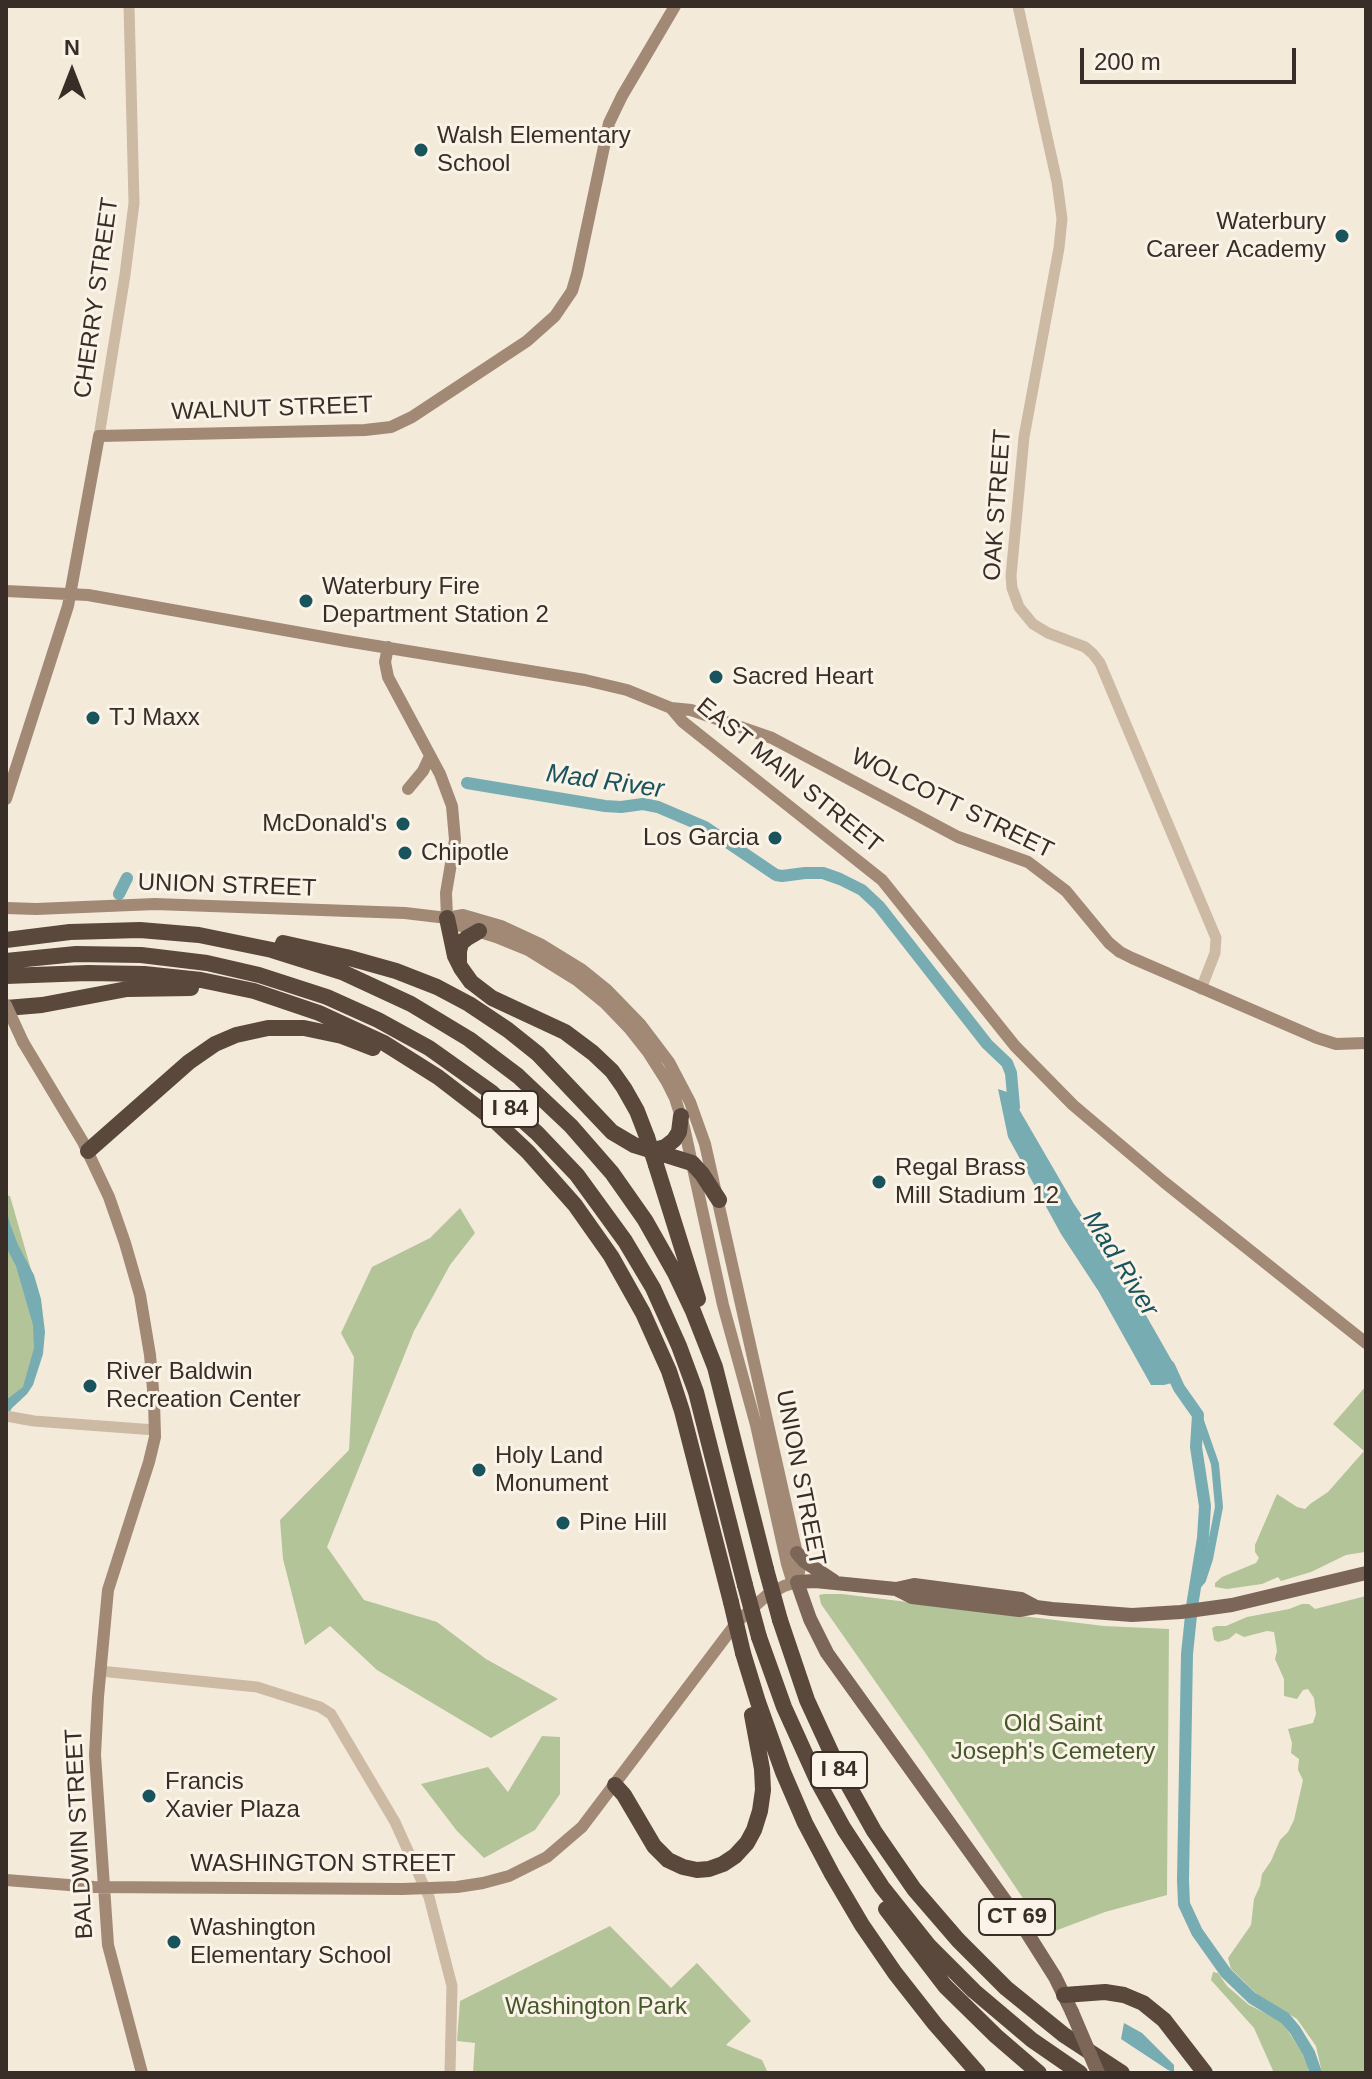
<!DOCTYPE html>
<style>
body{margin:0}
#map{position:relative;width:1372px;height:2079px;overflow:hidden;background:#f4eada;font-family:Arial,sans-serif}
canvas{display:block}
.frame{position:absolute;inset:0;border:8px solid #382e27;pointer-events:none}
.north{position:absolute;left:32px;top:32px;width:80px;height:80px;-webkit-text-stroke:6px #fbf3e7;paint-order:stroke;rotate:0deg;font-size:22px;font-weight:700;line-height:32px;text-align:center;color:#382e27}
.north::after{content:'';display:block;margin:auto;width:28px;height:36px;background:#382e27;clip-path:polygon(50% 0,100% 100%,50% 72%,0 100%)}
.scale{position:absolute;left:1080px;top:48px;width:216px;height:36px;box-sizing:border-box;border:4px solid #382e27;border-top:0;padding-left:10px;font-size:24px;line-height:28px;white-space:nowrap;color:#382e27;-webkit-text-stroke:6px #fbf3e7;paint-order:stroke}
</style>
<div id="map">
<canvas width="1372" height="2079"></canvas>
<div class="frame"></div>
<div class="north">N</div>
<div class="scale">200 m</div>
</div>
<script>
const g = document.querySelector('canvas').getContext('2d');
g.lineJoin = 'round';
function paint(path, color) {
  g.fillStyle = color;
  g.fill(path, 'evenodd');
}
function toPath(rows) {
  const path = new Path2D();
  for (const r of rows) {
    path.moveTo(r[0], r[1]);
    for (let i = 2; i < r.length; i += 2) path.lineTo(r[i], r[i + 1]);
  }
  return path;
}
function strokePath(path, color, width, dash) {
  g.strokeStyle = color;
  g.lineWidth = width;
  g.lineCap = dash ? 'butt' : 'round';
  g.setLineDash(dash || []);
  g.stroke(path);
}
function label(font, color, halo, rows, align = 'center') {
  g.font = font + ' Arial,sans-serif';
  g.lineWidth = 6;
  g.setLineDash([]);
  g.textBaseline = 'middle';
  g.strokeStyle = halo;
  g.fillStyle = color;
  for (const [text, x, y, turn = 0] of rows) {
    g.save();
    g.translate(x, y);
    g.rotate((+turn || 0) * Math.PI / 180);
    g.textAlign = isNaN(turn) ? turn : align;
    if (halo) g.strokeText(text, 0, 0);
    g.fillText(text, 0, 0);
    g.restore();
  }
}
paint(toPath([
 [6,1195,10,1196,38,1294,32,1377,20,1401,6,1403],
 [460,1208,475,1233,450,1265,414,1331,327,1547,364,1600,437,1622,486,1659,558,1699,491,1738,377,1670,330,1626,305,1645,283,1559,280,1520,349,1450,354,1357,341,1333,372,1267,430,1238],
 [1366,1386,1365,1552,1346,1555,1311,1572,1281,1581,1278,1577,1262,1584,1227,1589,1215,1587,1215,1583,1222,1577,1256,1563,1259,1558,1255,1552,1255,1545,1277,1494,1297,1507,1305,1509,1310,1504,1328,1492,1364,1451,1333,1424],
 [824,1594,842,1594,1104,1626,1169,1629,1167,1895,1105,1912,1047,1934,924,1751,821,1604,819,1595],
 [1366,1596,1366,2073,1322,2073,1316,2046,1297,2019,1258,1995,1231,1969,1228,1958,1251,1925,1254,1899,1260,1886,1262,1874,1271,1861,1280,1840,1288,1832,1294,1820,1303,1780,1298,1770,1299,1759,1291,1753,1292,1743,1288,1729,1313,1723,1316,1714,1314,1698,1308,1689,1303,1690,1297,1699,1284,1696,1284,1679,1275,1659,1277,1651,1274,1632,1267,1631,1244,1637,1236,1633,1229,1639,1218,1642,1214,1640,1212,1628,1216,1626,1226,1626,1247,1617,1289,1609,1302,1604,1309,1604,1315,1609],
 [542,1736,560,1737,560,1794,535,1830,484,1858,457,1831,421,1784,488,1767,508,1792],
 [610,1926,671,1988,697,1963,751,2021,726,2045,762,2060,768,2073,473,2073,475,2043,457,2041,460,2001],
 [1213,1972,1218,1973,1227,1986,1249,2005,1281,2021,1306,2058,1309,2073,1274,2073,1254,2028,1211,1980]
]), '#b3c499');
paint(toPath([
 [998,1089,1007,1092,1015,1091,1016,1104,1074,1204,1131,1289,1176,1368,1177,1376,1172,1383,1164,1385,1151,1385,1099,1292,1061,1234,1008,1137],
 [6,1208,10,1224,18,1245,34,1275,41,1299,45,1332,43,1354,33,1385,27,1394,12,1408,6,1418,6,1400,23,1387,34,1348,33,1325,16,1266,6,1247],
 [1124,2023,1142,2033,1174,2065,1174,2072,1168,2070,1121,2039]
]), '#77acb3');
strokePath(toPath([
 [1194,1589,1202,1580,1209,1559,1219,1507,1215,1464,1199,1418]
]), '#77acb3', 8);
strokePath(toPath([
 [467,783,605,806,621,807,643,804,658,807,705,827,776,875,782,876,805,873,823,873,840,879,862,890,879,906,987,1044,1007,1063,1011,1073,1014,1107],
 [119,894,127,878],
 [1169,1366,1179,1388,1198,1415,1196,1447,1205,1506,1203,1538,1192,1606,1187,1654,1183,1880,1184,1904,1197,1932,1226,1973,1252,1998,1285,2018,1295,2030,1309,2053,1316,2073]
]), '#77acb3', 12);
strokePath(toPath([
 [1018,6,1057,182,1062,219,1059,248,1024,437,1011,576,1012,588,1019,607,1033,624,1048,633,1085,647,1093,654,1100,663,1216,938,1215,953,1201,989],
 [99,436,125,275,134,203,129,6],
 [6,1416,34,1421,155,1430],
 [100,1671,257,1687,320,1707,331,1714,395,1822,429,1897,452,1986,450,2073]
]), '#cdbaa5', 11);
strokePath(toPath([
 [6,591,88,595,346,641,585,680,627,690,671,708,683,722,882,880,1015,1046,1073,1105,1164,1182,1366,1343],
 [388,647,385,662,388,677,440,774,452,806,455,840,446,893,447,918],
 [671,708,691,710,772,738,958,837,1028,862,1066,891,1109,943,1120,952,1132,958,1317,1038,1336,1044,1366,1043],
 [408,789,423,771,430,756],
 [6,799,68,606,99,436,365,430,391,427,412,417,527,341,555,316,572,291,577,274,609,123,622,96,675,6],
 [6,908,36,909,155,904,405,913,447,918,463,915,501,926,542,945,581,969,607,990,641,1025,669,1062,690,1102,705,1144,800,1567,797,1582],
 [447,918,458,925,496,937,528,950,578,981,605,1003,629,1028,648,1052,667,1082,675,1098,684,1127,723,1305,756,1425,787,1564,791,1577,797,1582],
 [23,1042,83,1142,109,1197,125,1243,140,1295,150,1355,154,1401,155,1437,149,1462,108,1590,98,1697,95,1755,108,1945,142,2073],
 [6,1880,94,1887,402,1889,457,1887,483,1883,509,1876,547,1857,582,1827,737,1622,766,1596,784,1586,797,1582]
]), '#a18976', 12);
strokePath(toPath([
 [797,1553,804,1561,834,1581],
 [896,1589,912,1597,1019,1610,1036,1607],
 [1072,2012,1055,1977,1019,1920,827,1653,810,1619,797,1582,815,1581,896,1589,914,1585,1021,1599,1036,1607,1052,1609,1132,1615,1181,1612,1232,1605,1366,1573]
]), '#7b6657', 14);
strokePath(toPath([
 [447,918,455,956,461,968,471,982,492,998,565,1032,593,1053,612,1071,624,1088,637,1111,647,1137],
 [6,940,70,932,140,930,199,935,272,950,342,972,411,1004,469,1039,518,1076,571,1126,612,1173,645,1220,675,1273,693,1311,715,1367,766,1569],
 [283,943,346,957,396,971,437,987,469,1004,508,1030,538,1054,612,1132,634,1145,692,1163,702,1174,719,1200],
 [6,961,76,954,141,955,207,963,259,975,327,997,378,1020,429,1048,491,1092,537,1133,577,1175,625,1241,653,1288,679,1346,696,1392,745,1585],
 [459,963,459,951,461,943,467,938,479,931],
 [6,976,88,973,144,974,201,980,254,991,319,1013,384,1043,438,1077,494,1120,528,1152,575,1205,611,1256,643,1313,669,1371,682,1411,731,1602],
 [6,1008,42,1005,127,989,191,988],
 [88,1151,189,1062,215,1044,236,1035,268,1028,304,1028,342,1036,373,1048],
 [652,1151,665,1147,674,1140,679,1132,681,1116],
 [656,1165,698,1299],
 [780,1620,807,1700,836,1763,874,1831,914,1889,958,1940,1006,1988,1064,2035,1122,2073],
 [759,1637,784,1707,818,1782,844,1829,882,1887,929,1946,974,1991,1032,2040,1080,2073],
 [743,1653,758,1702,783,1772,805,1823,832,1874,862,1925,895,1973,935,2024,978,2073],
 [615,1785,624,1795,654,1846,668,1860,683,1867,697,1870,709,1869,723,1864,735,1856,747,1843,754,1830,760,1811,763,1790,762,1769,752,1715],
 [886,1909,945,1986,996,2036,1039,2073],
 [1064,1995,1105,1992,1124,1995,1143,2003,1164,2020,1205,2073]
]), '#5a483d', 16);
strokePath(toPath([
 [6,1005,23,1042]
]), '#a18976', 12);
strokePath(toPath([
 [1072,2012,1098,2073]
]), '#7b6657', 14);
strokePath(toPath([
 [647,1137,656,1165],
 [766,1569,780,1620],
 [745,1585,759,1637],
 [731,1602,743,1653]
]), '#5a483d', 16);
for (const [x, y, r, color] of [
 [421,150,8,"#19545d"],
 [1342,236,8,"#19545d"],
 [306,601,8,"#19545d"],
 [716,677,8,"#19545d"],
 [93,718,8,"#19545d"],
 [403,824,8,"#19545d"],
 [775,838,8,"#19545d"],
 [405,853,8,"#19545d"],
 [879,1182,8,"#19545d"],
 [90,1386,8,"#19545d"],
 [479,1470,8,"#19545d"],
 [563,1523,8,"#19545d"],
 [149,1796,8,"#19545d"],
 [174,1942,8,"#19545d"]
]) {
  const dot = new Path2D();
  dot.arc(x, y, r, 0, 2 * Math.PI);
  g.fillStyle = color;
  g.fill(dot);
  strokePath(dot, '#fbf3e7', 3);
}
for (const [x, y, w] of [
 [510,1109,56],
 [839,1770,56],
 [1017,1917,76]
]) {
  const box = new Path2D();
  box.roundRect(x - w / 2, y - 18, w, 36, 6);
  g.fillStyle = '#fbf3e7';
  g.fill(box);
  strokePath(box, '#382e27', 2);
}
label('bold 22px', '#382e27', null, [
 ["I 84",510,1109],
 ["I 84",839,1770],
 ["CT 69",1017,1917]
]);
label('24px', '#382e27', '#fbf3e7', [
 ["Walsh Elementary",437,136],
 ["School",437,164],
 ["Waterbury",1326,222,"right"],
 ["Career Academy",1326,250,"right"],
 ["Waterbury Fire",322,587],
 ["Department Station 2",322,615],
 ["Sacred Heart",732,677],
 ["TJ Maxx",109,718],
 ["McDonald's",387,824,"right"],
 ["Los Garcia",759,838,"right"],
 ["Chipotle",421,853],
 ["Regal Brass",895,1168],
 ["Mill Stadium 12",895,1196],
 ["River Baldwin",106,1372],
 ["Recreation Center",106,1400],
 ["Holy Land",495,1456],
 ["Monument",495,1484],
 ["Pine Hill",579,1523],
 ["Francis",165,1782],
 ["Xavier Plaza",165,1810],
 ["Washington",190,1928],
 ["Elementary School",190,1956]
], 'left');
label('24px', '#382e27', '#fbf3e7', [
 ["CHERRY STREET",97,298,-82],
 ["WALNUT STREET",272,409,-2],
 ["OAK STREET",998,505,-86],
 ["EAST MAIN STREET",789,776,39],
 ["WOLCOTT STREET",952,804,26],
 ["UNION STREET",227,886,2],
 ["UNION STREET",800,1478,79],
 ["BALDWIN STREET",80,1834,-93],
 ["WASHINGTON STREET",323,1864]
]);
label('24px', '#445829', '#fbf3e7', [
 ["Old Saint",1053,1724],
 ["Joseph's Cemetery",1053,1752],
 ["Washington Park",596,2007]
]);
label('italic 26px', '#19545d', '#fbf3e7', [
 ["Mad River",605,782,8],
 ["Mad River",1120,1264,58]
]);
</script>
